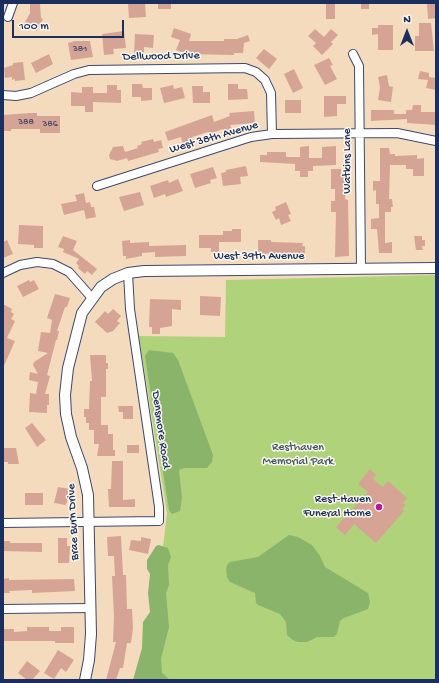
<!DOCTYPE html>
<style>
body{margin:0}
#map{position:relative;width:439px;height:683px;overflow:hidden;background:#f4dbbe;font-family:"Gochi Hand",sans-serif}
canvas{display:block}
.frame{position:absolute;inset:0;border:4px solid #1b2f5e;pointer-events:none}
.north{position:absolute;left:387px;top:12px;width:40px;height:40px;-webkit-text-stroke:3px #fbf7ec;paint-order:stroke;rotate:0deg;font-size:11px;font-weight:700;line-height:16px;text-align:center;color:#1b2f5e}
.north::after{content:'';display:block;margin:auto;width:14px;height:18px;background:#1b2f5e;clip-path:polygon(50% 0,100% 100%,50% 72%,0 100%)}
.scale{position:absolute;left:12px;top:20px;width:112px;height:18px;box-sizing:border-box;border:2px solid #1b2f5e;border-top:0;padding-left:5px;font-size:12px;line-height:14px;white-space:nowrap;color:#1b2f5e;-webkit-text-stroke:3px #fbf7ec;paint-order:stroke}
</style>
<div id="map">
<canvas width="439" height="683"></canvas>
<div class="frame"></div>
<div class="north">N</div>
<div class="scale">100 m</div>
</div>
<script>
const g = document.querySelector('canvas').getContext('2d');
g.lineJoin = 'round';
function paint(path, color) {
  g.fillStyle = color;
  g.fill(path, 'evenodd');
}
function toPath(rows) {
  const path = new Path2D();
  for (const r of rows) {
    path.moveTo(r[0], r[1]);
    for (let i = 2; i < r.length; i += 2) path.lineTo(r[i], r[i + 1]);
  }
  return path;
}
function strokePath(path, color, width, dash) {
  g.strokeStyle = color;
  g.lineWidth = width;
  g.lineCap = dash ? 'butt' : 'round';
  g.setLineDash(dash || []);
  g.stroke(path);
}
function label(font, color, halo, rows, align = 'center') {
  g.font = font + ' "Gochi Hand",sans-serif';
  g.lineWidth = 3;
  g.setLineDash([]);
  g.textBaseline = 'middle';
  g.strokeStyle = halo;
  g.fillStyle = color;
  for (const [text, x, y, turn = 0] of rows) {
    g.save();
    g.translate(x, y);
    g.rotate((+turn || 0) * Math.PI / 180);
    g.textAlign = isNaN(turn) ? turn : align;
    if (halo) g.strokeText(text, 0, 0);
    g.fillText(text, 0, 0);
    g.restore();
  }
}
paint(toPath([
 [436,275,436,680,139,680,160,573,167,513,139,336,225,337,226,280]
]), '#afd27b');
paint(toPath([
 [149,350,173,353,178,360,213,455,212,462,207,468,184,468,179,470,182,498,180,511,172,514,169,510,145,356],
 [289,535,298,537,312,545,320,556,325,567,368,593,370,602,368,609,344,618,340,621,337,634,334,637,317,637,307,642,298,642,293,640,287,635,286,622,280,614,258,605,256,603,255,593,230,582,227,577,226,570,227,565,230,562,258,557],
 [159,545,168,548,171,557,168,565,169,585,166,593,169,627,161,659,162,673,170,680,133,680,142,648,143,622,150,612,148,593,150,574,147,569,147,560,156,546]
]), '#8bb46b');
paint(toPath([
 [145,3,146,17,129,18,128,4],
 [158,3,171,3,171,9,158,9],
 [326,3,335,3,335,19,326,19],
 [361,3,369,3,369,9,361,9],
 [427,3,436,3,436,18,428,19],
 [30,4,40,4,41,18,43,19,37,31,24,24,30,13],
 [419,23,431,23,434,51,415,51,415,36,419,36],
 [378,25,393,25,393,50,378,50,378,34,372,35,372,28,378,28],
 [174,28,191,34,189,41,224,41,224,39,237,39,248,35,250,41,244,43,243,53,234,53,234,55,187,54,176,50,180,40,171,37],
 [315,29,324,37,331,29,338,35,331,42,333,44,322,55,313,46,316,43,308,36],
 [124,31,126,48,113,49,114,54,104,55,102,34],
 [135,34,154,35,153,48,144,47,144,55,134,55],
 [75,41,90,41,93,57,71,60,68,43],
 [264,49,277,59,269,69,256,58],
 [49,54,53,64,36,73,31,63],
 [329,58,333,65,330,66,337,79,325,85,314,65],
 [23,62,25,80,15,81,15,79,12,80,12,77,5,78,4,68,13,65,13,63],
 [294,69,303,88,293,93,284,74],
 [420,71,429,73,429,77,436,78,436,90,426,88,428,80,418,79],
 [387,75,389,86,393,87,391,102,378,100,380,87,378,77],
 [132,84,142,84,143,88,152,88,152,100,141,101,141,97,132,97],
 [228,84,238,84,238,89,247,89,248,99,228,100],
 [107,85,117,85,117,90,121,90,121,103,93,102,93,112,85,112,85,106,71,106,71,92,82,93,82,87,93,87,93,93,107,93],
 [173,85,174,89,182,87,185,98,164,103,160,88],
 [192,86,203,86,203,92,210,92,210,103,193,103],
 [324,96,346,96,346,104,337,104,337,116,324,117],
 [285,100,301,100,301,113,285,113],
 [413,105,421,105,421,112,436,112,436,125,407,123,407,119,371,121,371,110,394,110,394,114,406,114,406,110,412,110],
 [254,111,255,123,230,125,232,129,224,132,223,129,209,134,208,132,192,137,193,142,183,145,181,137,168,141,165,132,212,115,214,122,230,116,229,113],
 [30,113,37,113,37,116,60,116,60,133,40,133,40,129,11,129,11,131,3,131,3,115],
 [153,139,154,142,161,140,163,148,158,149,159,152,128,161,127,158,117,161,110,159,109,155,113,147,123,146,125,152,138,148,137,146,142,144,141,142],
 [309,146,309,158,322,158,322,147,336,146,336,165,313,166,313,171,308,171,308,177,300,177,300,171,295,171,295,164,260,162,260,155,267,155,267,152,286,152,286,157,300,157,300,147],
 [380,148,389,148,390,154,395,154,395,156,417,155,417,159,424,158,424,176,413,176,413,169,406,169,406,165,390,165,389,199,392,199,393,207,391,207,391,212,385,212,385,243,392,242,392,253,379,253,377,229,371,229,371,219,379,218,379,204,376,204,376,190,373,191,373,181,380,181],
 [246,166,248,176,240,177,241,184,223,186,221,173,226,172,226,170],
 [213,167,217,178,210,180,211,183,195,188,190,174],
 [331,169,341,169,341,175,347,175,345,199,348,200,349,256,335,257,336,212,331,212,331,201,335,201,335,189,331,189],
 [178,179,183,191,166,197,165,194,154,198,150,186,168,180,169,183],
 [140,192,144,205,124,211,119,197],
 [84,193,86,203,90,202,91,207,94,207,96,217,86,219,84,210,64,215,61,204,77,201,75,195],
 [286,202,291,214,288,215,291,221,281,225,279,218,276,220,272,212,276,210,275,207],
 [19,225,43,226,43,248,34,248,34,245,18,244],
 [232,229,241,229,241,242,219,242,219,252,211,252,211,248,199,248,199,235,223,235,223,231,232,231],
 [63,236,77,241,73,250,97,269,92,275,87,271,85,274,78,268,79,266,76,263,79,259,63,252,64,249,58,247],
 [414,236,422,236,422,240,425,240,425,246,422,246,423,250,416,250],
 [7,240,13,254,3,258,3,242],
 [130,240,130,243,149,242,149,246,186,245,186,256,155,257,155,252,142,253,142,256,126,259,126,256,123,256,122,241],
 [258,240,271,240,271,242,303,243,302,246,305,246,305,255,297,255,297,253,258,254],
 [29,280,30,282,34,280,39,289,23,297,17,286],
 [55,294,70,298,67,307,65,307,57,331,59,331,57,340,56,340,47,375,50,376,45,394,49,394,49,405,47,405,47,413,29,412,30,393,36,394,38,382,29,380,30,372,38,374,33,365,34,362,48,353,38,351,41,332,50,333,52,320,47,318],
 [200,296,221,297,220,316,200,315],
 [150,299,181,300,181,310,172,309,172,326,160,328,160,334,152,334,152,327,149,327],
 [3,304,12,309,11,312,14,314,11,319,15,321,7,338,15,341,3,368],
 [113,309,121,316,117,321,120,323,113,331,107,333,95,322,105,311,108,314],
 [90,355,106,355,106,363,108,363,108,369,106,369,106,397,101,397,101,425,108,425,108,434,113,434,113,450,115,450,115,456,97,456,99,444,94,444,94,430,89,430,89,423,86,423,86,417,84,417,84,409,89,409,90,381,92,381],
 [118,406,133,406,133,419,123,419,123,412,119,412],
 [32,423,46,440,37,447,25,428],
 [127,445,139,445,139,453,127,453],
 [3,448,16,448,19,464,8,464,8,462,3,462],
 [112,461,123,461,123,500,135,499,135,507,109,507,108,489,111,489],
 [370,469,376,475,373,479,383,487,388,481,407,498,403,503,406,505,402,509,404,511,376,543,354,524,345,535,336,527,368,492,358,484],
 [58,487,71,489,70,498,68,497,66,505,54,503],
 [25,493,43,493,43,505,25,505],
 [121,536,123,575,126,575,127,609,132,609,133,628,131,643,127,643,123,668,120,668,116,680,106,680,116,642,113,642,114,617,112,576,115,576,114,556,108,556,107,537],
 [141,537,151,539,148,554,129,550,131,540,141,541],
 [58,538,67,538,67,546,70,546,69,563,58,563],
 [3,541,10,541,10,543,42,543,42,552,3,551],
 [9,578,9,580,74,579,75,591,32,593,32,590,9,591,10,593,3,593,3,579],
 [27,627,49,627,49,631,61,631,61,627,74,627,74,643,55,643,55,641,3,641,3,629,14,629,14,632,27,631],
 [58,650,74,660,66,672,61,668,54,679,44,673],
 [27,661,40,671,32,680,27,680,18,673]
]), '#d6a495');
const minor = toPath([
 [8,17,13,3],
 [353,54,359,66,361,269],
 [3,95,16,96,31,93,74,74,89,70,245,68,256,72,265,80,271,93,272,134],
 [97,186,251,137,272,134,397,133,436,141],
 [3,273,20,265,37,262,53,264,69,272,92,298],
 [3,523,159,521,159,507,130,309,128,273],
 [3,609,91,608]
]);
const tertiary = toPath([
 [85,680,89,660,91,634,88,495,82,468,71,437,66,414,65,395,68,368,82,313,101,287,113,279,128,273,144,271,436,268]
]);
strokePath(minor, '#3c496c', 10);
strokePath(tertiary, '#3c496c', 12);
strokePath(minor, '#fff', 8);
strokePath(tertiary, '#fff', 10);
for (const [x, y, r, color] of [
 [379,507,4,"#b5179e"]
]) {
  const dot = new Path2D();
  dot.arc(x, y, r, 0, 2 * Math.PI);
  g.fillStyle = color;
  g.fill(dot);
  strokePath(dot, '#fbf7ec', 1.5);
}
label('10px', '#4a4c6c', null, [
 ["381",80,49],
 ["388",26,122],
 ["386",50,124]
]);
label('12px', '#1b2f5e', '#fbf7ec', [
 ["Dellwood Drive",161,57,-1],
 ["West 38th Avenue",214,138,-16],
 ["Watkins Lane",348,161,-90],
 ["West 39th Avenue",259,257],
 ["Densmore Road",160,430,82],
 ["Brae Burn Drive",74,522,-93]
]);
label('12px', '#405865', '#fbf7ec', [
 ["Resthaven",298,448],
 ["Memorial Park",298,462]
]);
label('12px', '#1b2f5e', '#fbf7ec', [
 ["Rest-Haven",371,500],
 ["Funeral Home",371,514]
], 'right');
</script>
